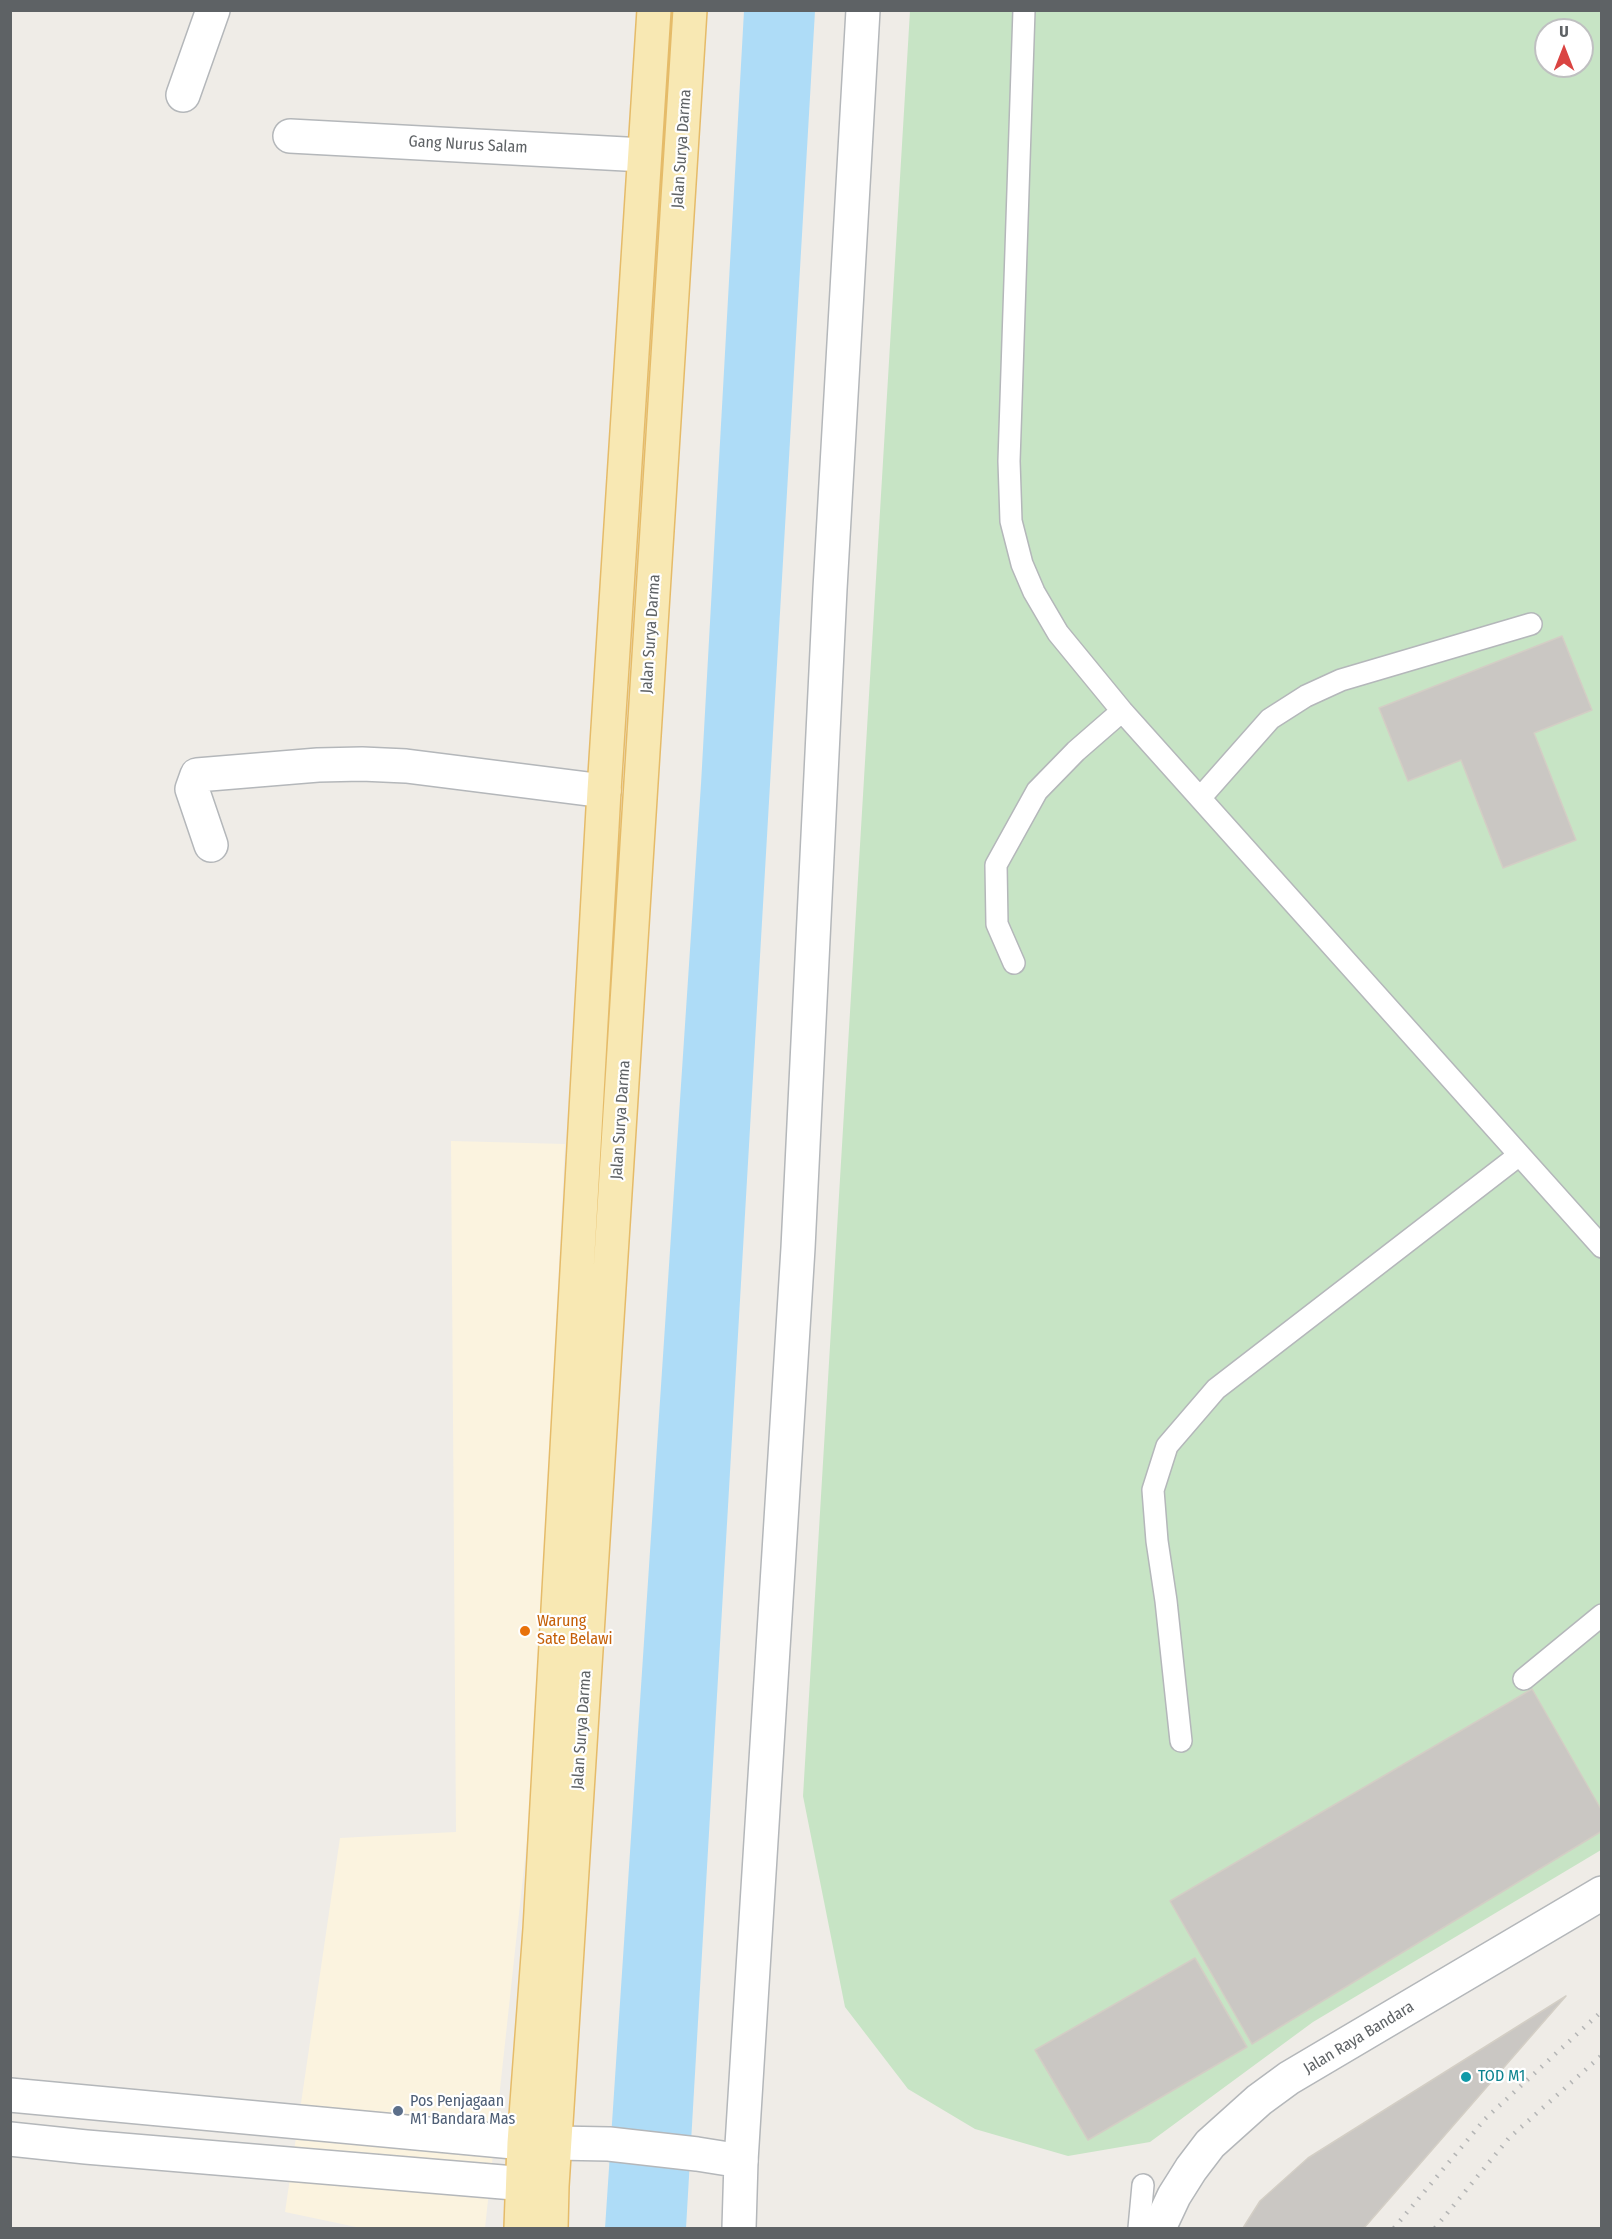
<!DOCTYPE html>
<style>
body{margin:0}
#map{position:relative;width:1612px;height:2239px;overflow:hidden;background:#efece7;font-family:"Fira Sans Condensed",sans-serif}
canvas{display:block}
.frame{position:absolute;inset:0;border:12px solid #5e6265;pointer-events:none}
.north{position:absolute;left:1534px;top:18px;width:60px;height:60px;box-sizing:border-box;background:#fff;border:2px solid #bfc0c1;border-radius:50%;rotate:0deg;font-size:16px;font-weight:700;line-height:24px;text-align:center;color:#5e6265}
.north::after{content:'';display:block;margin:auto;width:21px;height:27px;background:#da4442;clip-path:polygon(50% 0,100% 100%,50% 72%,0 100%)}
</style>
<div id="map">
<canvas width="1612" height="2239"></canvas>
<div class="frame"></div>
<div class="north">U</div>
</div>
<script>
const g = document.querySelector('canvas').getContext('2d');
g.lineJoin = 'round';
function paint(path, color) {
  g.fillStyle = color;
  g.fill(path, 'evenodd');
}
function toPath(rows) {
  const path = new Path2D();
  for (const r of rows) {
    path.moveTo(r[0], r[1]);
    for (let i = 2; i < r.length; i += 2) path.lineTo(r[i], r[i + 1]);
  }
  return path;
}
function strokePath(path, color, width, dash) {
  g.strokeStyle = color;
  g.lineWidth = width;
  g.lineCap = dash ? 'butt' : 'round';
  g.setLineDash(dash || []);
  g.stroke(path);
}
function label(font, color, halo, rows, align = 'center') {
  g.font = font + ' "Fira Sans Condensed",sans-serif';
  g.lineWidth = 4.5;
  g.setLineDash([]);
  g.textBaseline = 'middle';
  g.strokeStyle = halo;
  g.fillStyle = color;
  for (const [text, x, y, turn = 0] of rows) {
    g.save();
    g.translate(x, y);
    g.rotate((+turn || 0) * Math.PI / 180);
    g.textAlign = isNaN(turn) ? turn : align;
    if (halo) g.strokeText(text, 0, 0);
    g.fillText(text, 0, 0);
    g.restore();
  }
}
paint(toPath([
 [451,1141,565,1144,534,1775,485,2228,361,2228,285,2212,340,1838,456,1832]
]), '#fbf3df');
paint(toPath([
 [910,11,1601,11,1601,1850,1313,2022,1150,2142,1068,2156,975,2129,908,2089,845,2007,803,1796],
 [1546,30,1582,30,1582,66,1546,66]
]), '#c7e4c5');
paint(toPath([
 [744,11,815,11,686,2228,605,2228,701,784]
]), '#aedcf7');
const building = toPath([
 [1562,636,1592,710,1534,733,1576,840,1503,868,1461,760,1408,781,1379,708,1562,636],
 [1532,1689,1602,1811,1602,1831,1252,2044,1170,1901,1532,1689],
 [1195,1958,1247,2047,1088,2140,1035,2050,1195,1958],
 [1566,1996,1364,2228,1243,2228,1260,2201,1308,2158,1566,1996]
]);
paint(building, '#cac7c3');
strokePath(building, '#d3cec5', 1.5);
const service = toPath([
 [1024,10,1009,461,1011,521,1022,564,1034,592,1058,633,1122,711,1602,1247],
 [1201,797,1270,719,1306,696,1341,680,1531,624],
 [1014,963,997,924,996,865,1037,791,1076,751,1122,711],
 [1524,1679,1602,1615],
 [1181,1741,1166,1601,1157,1541,1153,1490,1167,1446,1216,1389,1518,1156],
 [1139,2228,1143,2185]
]);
const minor = toPath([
 [183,95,213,10],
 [290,136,644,155],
 [211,845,192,789,197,775,318,765,362,764,406,766,604,791],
 [10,2095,524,2143,552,2143],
 [10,2139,86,2147,550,2186],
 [741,2161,798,1248,830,589,863,10]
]);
const tertiary = toPath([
 [556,2143,609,2144,697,2154,741,2161,739,2228],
 [1159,2228,1174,2196,1191,2169,1210,2144,1259,2100,1289,2078,1602,1893]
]);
const primary = toPath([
 [521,2228,524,2143,540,1929,604,791,654,10],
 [551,2228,552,2186,690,10]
]);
strokePath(service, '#b4b7ba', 24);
strokePath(minor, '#b4b7ba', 36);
strokePath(tertiary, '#b4b7ba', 36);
strokePath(primary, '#e5bb69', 36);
strokePath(service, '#fff', 21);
strokePath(minor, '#fff', 33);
strokePath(tertiary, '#fff', 33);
strokePath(primary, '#f8e8b3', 33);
strokePath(toPath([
 [1394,2228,1485,2119,1602,2011],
 [1435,2228,1509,2138,1602,2055]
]), '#b4b5b5', 4.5, [1.5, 8]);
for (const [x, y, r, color] of [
 [525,1631,6,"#e8710a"],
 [1466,2077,6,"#0f9aa8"],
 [398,2111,6,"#5c6f8a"]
]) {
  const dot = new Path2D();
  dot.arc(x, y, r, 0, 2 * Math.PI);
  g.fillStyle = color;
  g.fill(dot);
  strokePath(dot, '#fff', 2);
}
label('16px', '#5e6265', '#fff', [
 ["Gang Nurus Salam",468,145,3],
 ["Jalan Surya Darma",682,149,-86],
 ["Jalan Surya Darma",651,634,-86],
 ["Jalan Surya Darma",621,1120,-86],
 ["Jalan Surya Darma",582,1730,-86],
 ["Jalan Raya Bandara",1359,2038,-31]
]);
label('16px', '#c56008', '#fff', [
 ["Warung",537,1622],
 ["Sate Belawi",537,1640]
], 'left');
label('16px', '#0d838f', '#fff', [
 ["TOD M1",1478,2077]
], 'left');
label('16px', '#4e5e75', '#fff', [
 ["Pos Penjagaan",410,2102],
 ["M1 Bandara Mas",410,2120]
], 'left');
</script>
